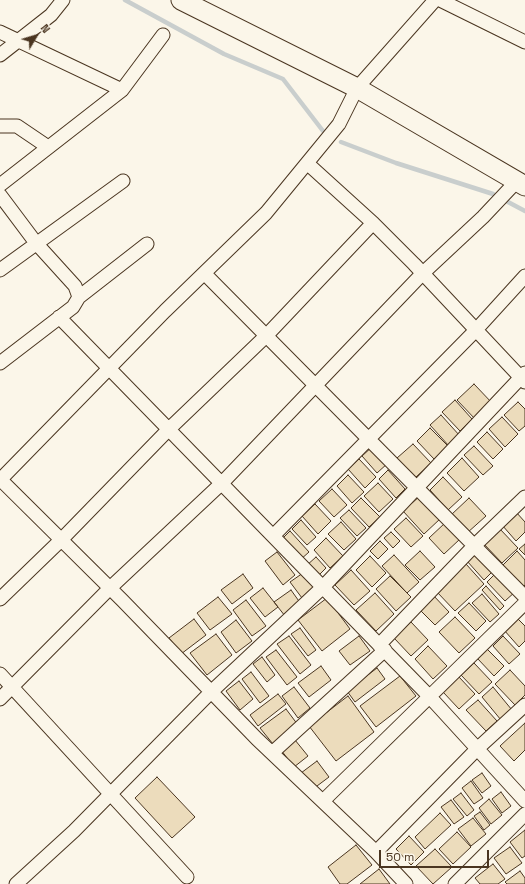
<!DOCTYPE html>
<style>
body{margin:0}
#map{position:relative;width:525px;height:884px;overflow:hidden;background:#fbf6e9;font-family:"Space Grotesk",sans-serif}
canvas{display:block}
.north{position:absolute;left:16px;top:16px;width:40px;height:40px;-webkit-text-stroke:3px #fbf6e9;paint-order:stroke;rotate:52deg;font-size:11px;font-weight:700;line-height:16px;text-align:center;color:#4a3520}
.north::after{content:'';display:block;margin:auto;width:14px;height:18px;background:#4a3520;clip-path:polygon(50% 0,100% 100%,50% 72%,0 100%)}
.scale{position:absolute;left:379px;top:850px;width:110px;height:18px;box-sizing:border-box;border:2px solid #4a3520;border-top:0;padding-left:5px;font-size:12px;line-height:14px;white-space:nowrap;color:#4a3520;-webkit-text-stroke:3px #fbf6e9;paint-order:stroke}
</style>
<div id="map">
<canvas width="525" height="884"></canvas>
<div class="north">N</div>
<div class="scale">50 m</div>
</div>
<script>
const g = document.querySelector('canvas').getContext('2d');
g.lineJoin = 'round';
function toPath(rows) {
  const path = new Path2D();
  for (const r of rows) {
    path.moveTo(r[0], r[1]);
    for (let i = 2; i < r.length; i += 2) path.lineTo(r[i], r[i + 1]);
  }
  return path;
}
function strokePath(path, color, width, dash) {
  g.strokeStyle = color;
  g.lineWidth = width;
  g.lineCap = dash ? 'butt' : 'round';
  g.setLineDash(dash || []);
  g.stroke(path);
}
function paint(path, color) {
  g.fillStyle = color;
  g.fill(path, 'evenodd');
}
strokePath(toPath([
 [125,0,224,54,283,79,323,131],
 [341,142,396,163,493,194],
 [508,202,525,211]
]), '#c9cecd', 4.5);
const building = toPath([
 [474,384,493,404,476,420,457,400,474,384],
 [455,400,472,419,460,431,442,412,455,400],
 [518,402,525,409,525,426,519,431,504,415,518,402],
 [441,415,460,436,449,446,430,425,441,415],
 [502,417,518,434,505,447,489,429,502,417],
 [430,428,448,446,434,459,417,441,430,428],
 [487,432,503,449,493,459,477,442,487,432],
 [413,444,431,463,415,478,397,458,413,444],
 [373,446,388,463,377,473,362,456,373,446],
 [474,446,493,466,483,475,464,455,474,446],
 [462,458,479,477,464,491,447,473,462,458],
 [359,459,376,477,365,488,348,469,359,459],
 [388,470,405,489,396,498,379,479,388,470],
 [348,475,364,492,352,503,337,486,348,475],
 [443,477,462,497,448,510,430,490,443,477],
 [378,483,393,499,379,512,364,496,378,483],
 [332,489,347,505,334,517,319,501,332,489],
 [420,496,441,518,424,534,403,511,420,496],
 [361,498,380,517,369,527,351,508,361,498],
 [469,498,486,516,467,533,451,515,469,498],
 [315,504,331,521,318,534,302,516,315,504],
 [349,510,366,528,357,536,340,518,349,510],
 [516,512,525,522,525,532,516,541,502,525,516,512],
 [406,518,423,536,411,547,394,529,406,518],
 [301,520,316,537,307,545,292,529,301,520],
 [341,522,356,539,344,550,328,534,341,522],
 [445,523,460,539,444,554,429,538,445,523],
 [499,528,518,548,502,563,483,543,499,528],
 [290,531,309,552,300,560,281,540,290,531],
 [391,532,400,541,393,548,384,538,391,532],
 [326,538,343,556,330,568,314,550,326,538],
 [380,541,388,549,378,559,370,551,380,541],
 [525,544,525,555,519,549,525,544],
 [420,551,435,567,420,580,405,565,420,551],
 [517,551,525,560,525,585,523,587,503,565,517,551],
 [277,552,295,575,283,585,265,561,277,552],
 [476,553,493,571,484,580,467,561,476,553],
 [394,555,419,582,407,593,382,566,394,555],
 [370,556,386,573,372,587,356,570,370,556],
 [316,557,326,568,317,577,306,566,316,557],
 [466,564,484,584,455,611,437,592,466,564],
 [351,570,370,591,354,605,335,585,351,570],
 [498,571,516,591,505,601,487,582,498,571],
 [303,573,315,589,302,598,290,582,303,573],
 [243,574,253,588,232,604,221,590,243,574],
 [390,576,411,597,396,611,376,589,390,576],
 [486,586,504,606,500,610,482,590,486,586],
 [263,588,278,607,265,617,250,598,263,588],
 [291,590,301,604,285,616,274,602,291,590],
 [375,593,394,614,376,631,356,610,375,593],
 [432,594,449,612,435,625,418,608,432,594],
 [482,594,499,614,490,622,472,603,482,594],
 [218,597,232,614,210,630,197,613,218,597],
 [327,598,350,629,322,651,298,620,327,598],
 [246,600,266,626,252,636,233,610,246,600],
 [469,603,486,621,476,631,458,613,469,603],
 [455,617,475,638,459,653,439,632,455,617],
 [517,618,525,626,525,641,519,647,504,630,517,618],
 [194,619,206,635,181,654,169,638,194,619],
 [236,620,252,641,236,653,221,632,236,620],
 [411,622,428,640,411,656,394,638,411,622],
 [300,628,316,650,308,656,291,634,300,628],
 [216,634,232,655,207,675,190,653,216,634],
 [289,636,311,665,300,674,277,644,289,636],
 [359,636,370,651,350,665,339,651,359,636],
 [503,636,520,654,509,664,493,646,503,636],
 [428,646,447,666,433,679,415,659,428,646],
 [487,649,504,666,494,676,477,658,487,649],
 [276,650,297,677,287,685,266,657,276,650],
 [262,657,275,675,267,682,253,664,262,657],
 [474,663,492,682,479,694,461,675,474,663],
 [321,666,331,680,309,697,298,683,321,666],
 [377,668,385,679,355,702,347,691,377,668],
 [510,670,525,686,525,695,515,705,495,684,510,670],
 [251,672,269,696,260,703,242,679,251,672],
 [400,676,416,696,376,727,360,706,400,676],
 [459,677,475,694,459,709,443,692,459,677],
 [239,681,253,699,240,710,226,691,239,681],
 [294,687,310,708,298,718,282,696,294,687],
 [493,687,512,710,501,720,482,697,493,687],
 [278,694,286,704,258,726,250,715,278,694],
 [348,696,374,732,336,761,309,726,348,696],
 [478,700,497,721,486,731,466,710,478,700],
 [286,709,298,725,273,744,260,728,286,709],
 [525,723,525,750,514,761,500,746,525,723],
 [295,740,308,756,294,767,281,750,295,740],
 [317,761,329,777,313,789,301,773,317,761],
 [482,773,491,786,482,793,472,780,482,773],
 [157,777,195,817,172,838,135,798,157,777],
 [471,781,483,798,474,804,462,788,471,781],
 [501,792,511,806,502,813,492,799,501,792],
 [461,793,474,810,467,816,453,799,461,793],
 [489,799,502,815,491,824,479,808,489,799],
 [451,800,464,817,454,824,441,807,451,800],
 [480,812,490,825,484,830,474,816,480,812],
 [440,813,451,825,425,849,415,837,440,813],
 [473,818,486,834,471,846,458,829,473,818],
 [525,830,525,856,522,858,510,842,525,830],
 [457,832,471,847,453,864,439,849,457,832],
 [409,836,424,852,411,865,396,849,409,836],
 [356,845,372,865,347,884,340,884,328,867,356,845],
 [510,847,522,863,506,874,494,858,510,847],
 [435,849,452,867,433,884,416,866,435,849],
 [493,864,505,879,498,884,480,884,475,878,493,864],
 [379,869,390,884,360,884,379,869],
 [520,871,525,878,525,884,507,884,505,882,520,871]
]);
paint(building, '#ecdcbc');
strokePath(building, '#4a3520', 1);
const street = toPath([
 [440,0,525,42],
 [0,32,122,90],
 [0,55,51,15,63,0],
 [0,126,17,126,48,147],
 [308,164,373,223,414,264,525,382],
 [0,185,122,90,163,35],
 [0,195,36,243,75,286,79,297,73,307,0,363],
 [0,270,123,181],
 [204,273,525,597],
 [79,297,147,244],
 [59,317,429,696,525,801],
 [0,479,122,600,257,739,376,852,406,884],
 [0,480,165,311,266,213,339,124,357,88,435,0],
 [273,536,475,331,525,276],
 [0,599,61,540,169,429,266,336,373,223],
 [379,645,474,546,525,497],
 [0,674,187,877],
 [0,699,110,588,222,483,422,274,483,217,516,182],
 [272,753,385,650],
 [323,801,525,603],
 [376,852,477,749,525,705],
 [16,884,74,831,211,692,323,587,525,373],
 [455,884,525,814]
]);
const secondary = toPath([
 [181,0,357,88,525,186]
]);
strokePath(street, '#4a3520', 15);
strokePath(secondary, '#4a3520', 21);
strokePath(street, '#fbf6e9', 13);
strokePath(secondary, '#fbf6e9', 19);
</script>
